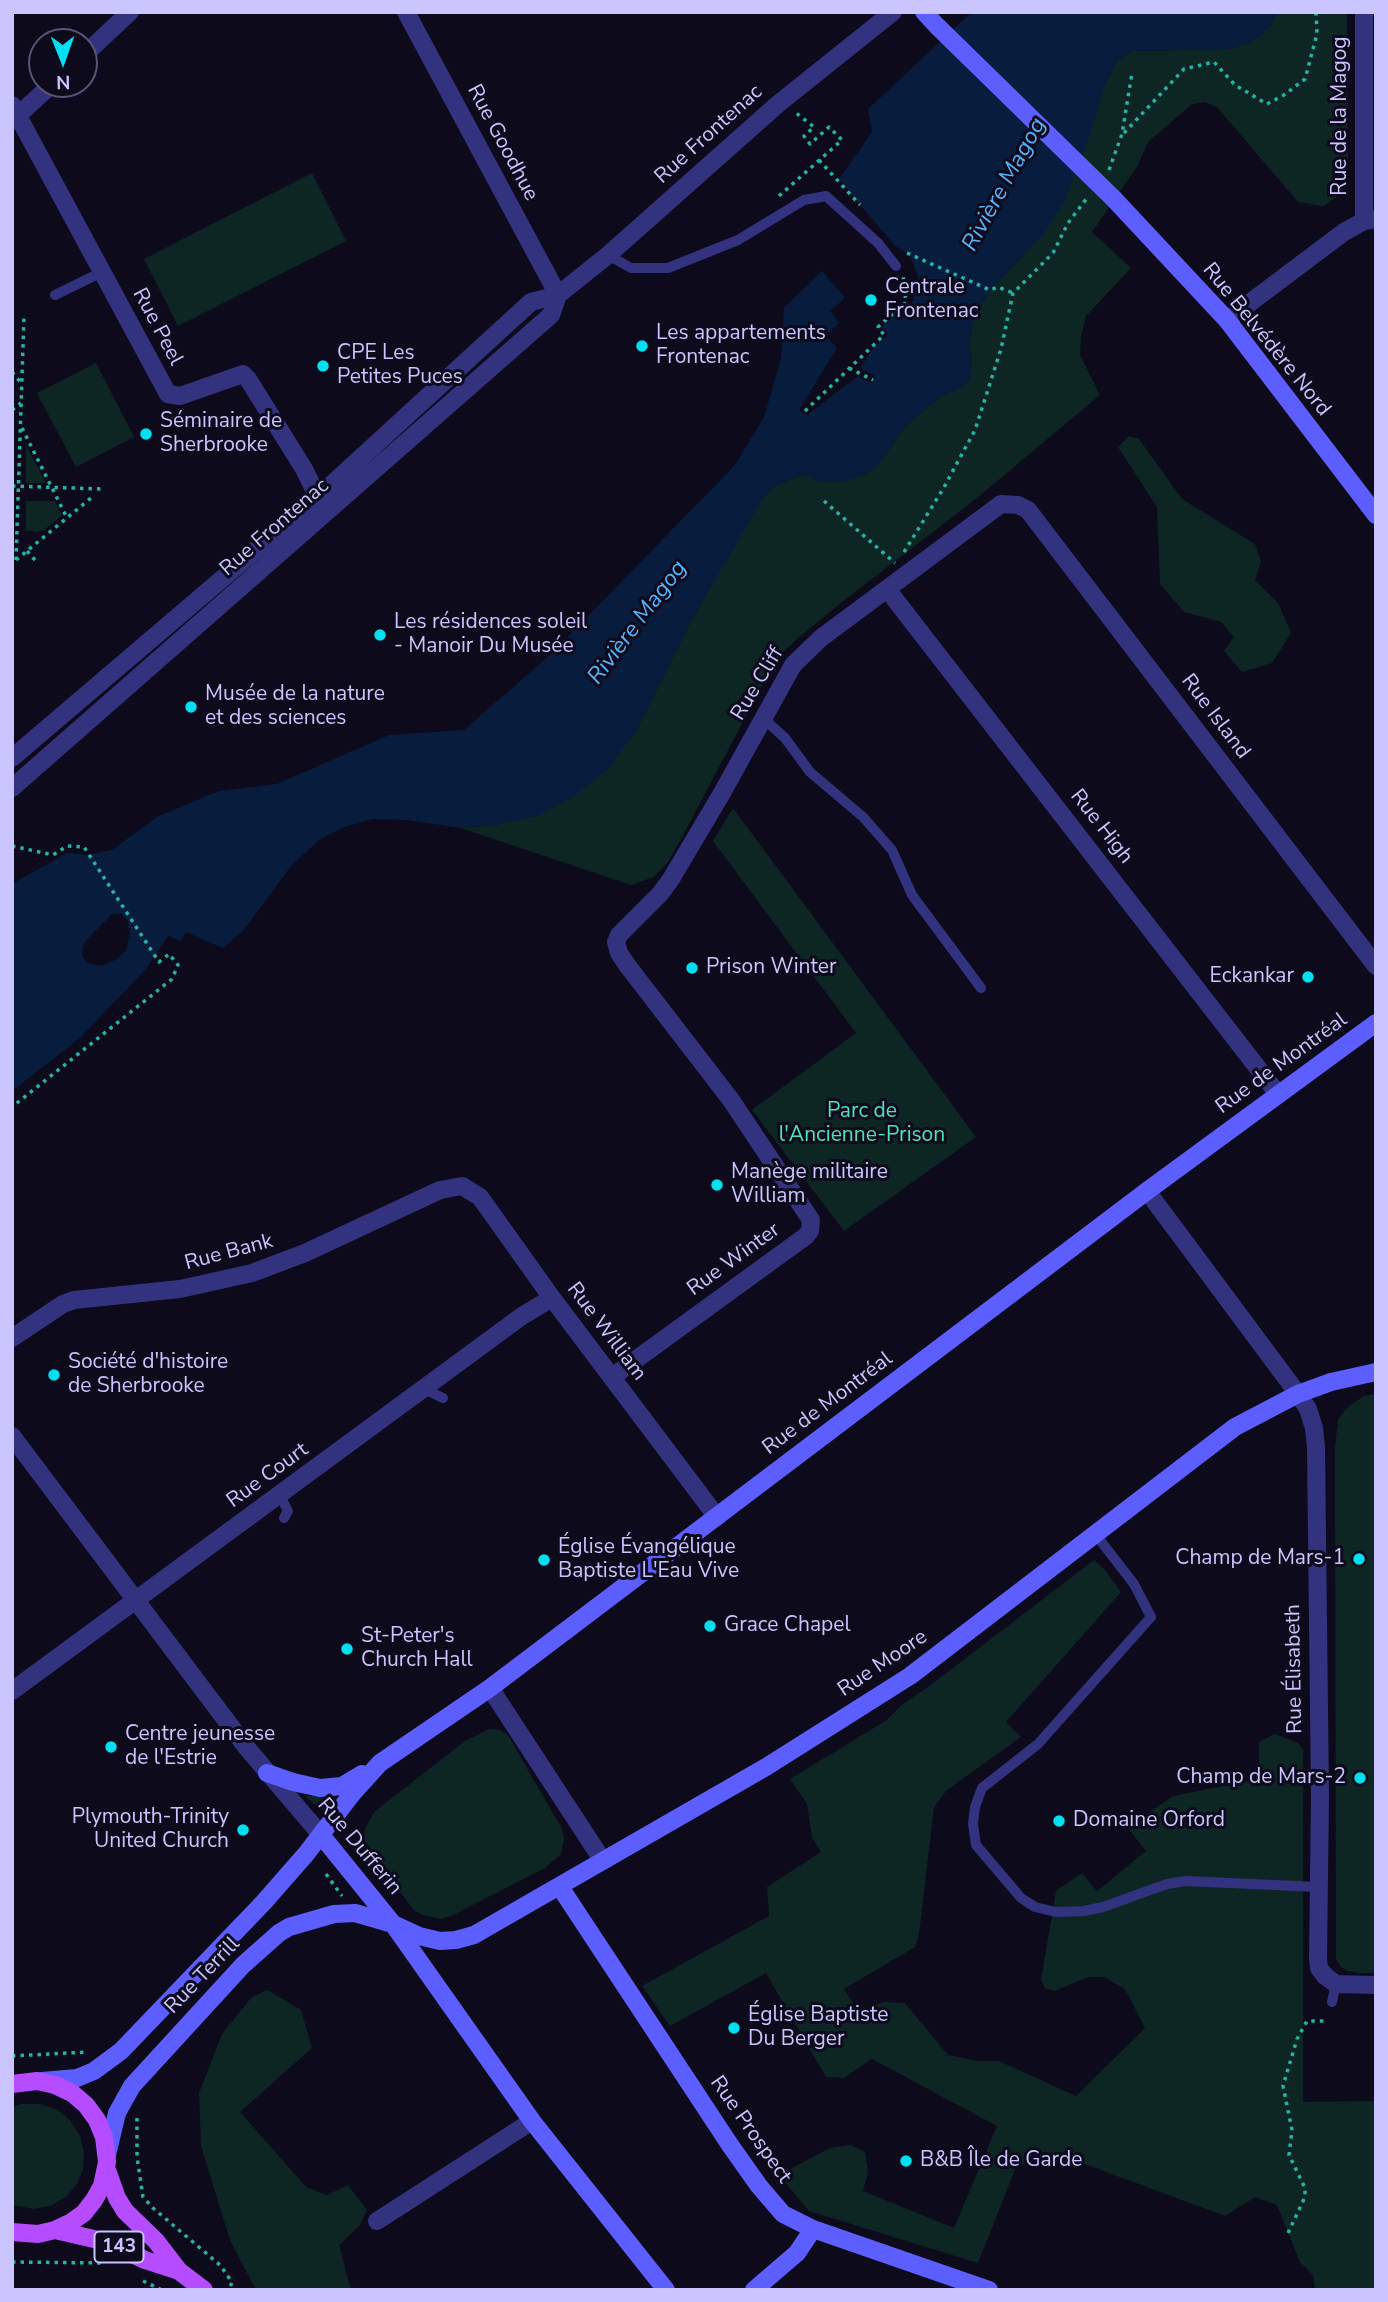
<!DOCTYPE html>
<meta charset="utf-8">
<style>
body{margin:0}
#map{position:relative;width:1388px;height:2302px;overflow:hidden;background:#0d0a1c;font-family:"Nunito Sans",sans-serif}
canvas{display:block}
.frame{position:absolute;inset:0;border:14px solid #cac5ff;pointer-events:none}
.north{position:absolute;left:28px;top:28px;width:70px;height:70px;box-sizing:border-box;background:#0d0a1c;border:2px solid #595577;border-radius:50%;rotate:179deg;font-size:19px;font-weight:700;line-height:28px;text-align:center;color:#cac5ff}
.north::after{content:'';display:block;margin:auto;width:24px;height:32px;background:#00e0f0;clip-path:polygon(50% 0,100% 100%,50% 72%,0 100%)}
</style>
<div id="map">
<canvas width="1388" height="2302"></canvas>
<div class="frame"></div>
<div class="north">N</div>
</div>
<script>
const g = document.querySelector('canvas').getContext('2d');
g.lineJoin = 'round';
function paint(path, color) {
  g.fillStyle = color;
  g.fill(path, 'evenodd');
}
function toPath(rows) {
  const path = new Path2D();
  for (const r of rows) {
    path.moveTo(r[0], r[1]);
    for (let i = 2; i < r.length; i += 2) path.lineTo(r[i], r[i + 1]);
  }
  return path;
}
function strokePath(path, color, width, dash) {
  g.strokeStyle = color;
  g.lineWidth = width;
  g.lineCap = dash ? 'butt' : 'round';
  g.setLineDash(dash || []);
  g.stroke(path);
}
function label(font, color, halo, rows, align = 'center') {
  g.font = font + ' "Nunito Sans",sans-serif';
  g.lineWidth = 6;
  g.setLineDash([]);
  g.textBaseline = 'middle';
  g.strokeStyle = halo;
  g.fillStyle = color;
  for (const [text, x, y, turn = 0] of rows) {
    g.save();
    g.translate(x, y);
    g.rotate((+turn || 0) * Math.PI / 180);
    g.textAlign = isNaN(turn) ? turn : align;
    if (halo) g.strokeText(text, 0, 0);
    g.fillText(text, 0, 0);
    g.restore();
  }
}
paint(toPath([
 [1278,12,1347,12,1348,173,1340,192,1335,198,1324,206,1298,202,1217,107,1205,102,1192,104,1148,142,1138,165,1092,232,1131,268,1086,316,1081,337,1080,355,1100,395,977,498,842,602,797,639,776,659,680,841,668,862,654,877,631,885,461,828,495,825,539,815,636,731,692,619,743,528,763,498,774,486,805,474,820,482,843,481,877,466,906,425,941,396,959,388,972,365,969,343,973,320,990,290,1044,233,1096,108,1104,86,1118,59,1133,51,1228,49,1252,42,1271,25],
 [312,173,346,241,178,326,144,259],
 [96,363,134,437,76,467,37,393],
 [1129,436,1139,439,1182,499,1255,544,1261,561,1255,580,1278,603,1291,633,1272,663,1242,672,1224,651,1234,637,1221,622,1184,612,1160,584,1157,507,1118,447],
 [26,445,46,483,26,483],
 [26,501,55,501,62,515,43,531,26,531],
 [733,808,976,1137,844,1231,752,1110,856,1033,713,841],
 [1376,1394,1376,1973,1359,1973,1348,1971,1341,1967,1336,1959,1335,1447,1338,1419,1349,1406,1364,1396],
 [1094,1560,1105,1570,1121,1592,1006,1722,1021,1737,947,1790,934,1807,919,1934,915,1947,844,1989,858,2011,883,2002,905,2003,948,2055,978,2061,999,2061,1076,2096,1145,2028,1125,1989,1104,1977,1089,1977,1054,1991,1045,1988,1041,1980,1056,1891,1082,1873,1097,1891,1146,1851,1127,1827,1173,1796,1259,1779,1259,1742,1275,1734,1298,1743,1303,1750,1303,2102,1376,2101,1376,2290,1315,2290,1313,2275,1300,2262,1277,2205,1255,2197,1225,2216,1055,2153,1016,2167,978,2263,809,2211,779,2175,830,2148,851,2145,865,2152,868,2172,863,2191,954,2228,997,2126,872,2059,844,2078,826,2077,766,1973,670,2026,642,1986,769,1916,767,1887,821,1852,812,1837,807,1804,790,1779,887,1720,903,1704,932,1684],
 [489,1729,501,1730,508,1735,562,1829,564,1839,561,1854,545,1868,453,1915,442,1919,422,1915,413,1909,365,1846,363,1837,365,1829,374,1812,465,1741],
 [305,1796,320,1796,335,1797,323,1812],
 [267,1990,301,2010,312,2048,240,2112,306,2187,327,2195,348,2185,367,2210,360,2225,339,2245,351,2290,256,2290,230,2240,201,2146,199,2093,222,2034,251,1998],
 [21,2104,39,2104,56,2109,70,2120,80,2136,84,2152,83,2169,77,2184,66,2197,52,2205,35,2209,12,2205,12,2107]
]), '#0d2624');
paint(toPath([
 [972,12,1278,12,1271,25,1253,42,1228,49,1133,51,1118,59,1104,86,1089,138,1064,203,1044,233,990,290,973,320,969,343,972,365,970,380,959,388,941,396,906,425,877,466,864,475,843,481,820,482,804,474,774,486,763,498,692,619,636,731,607,770,573,797,539,815,495,825,461,828,408,820,372,819,344,827,319,840,291,866,243,931,223,948,186,932,181,941,168,936,145,970,80,1038,12,1091,12,884,67,853,86,855,112,850,157,817,219,791,277,784,389,735,464,730,550,655,735,465,764,417,781,359,784,308,822,271,845,298,830,311,839,323,825,335,837,348,799,410,807,415,858,376,871,383,875,376,860,368,875,346,888,335,882,327,903,308,910,308,916,293,918,276,910,255,895,246,839,179,872,132,868,109],
 [112,914,122,914,128,922,130,931,126,951,117,959,102,966,88,963,82,956,83,946,88,938]
]), '#081d3d');
strokePath(toPath([
 [1124,133,1184,69,1214,62,1235,85,1267,104,1284,95,1305,79,1317,34,1316,12],
 [819,160,860,205],
 [1109,170,1122,134,1132,73],
 [779,196,842,140,829,127,810,144,804,136,814,127,796,113],
 [907,253,990,290,998,287,1013,293],
 [849,368,873,380],
 [12,372,22,384],
 [12,410,21,403],
 [805,411,884,335,878,327,906,302,903,276],
 [22,428,67,518],
 [12,486,101,489],
 [824,501,895,563],
 [27,551,35,560],
 [904,552,943,489,975,430,1001,349,1013,293,1053,253,1068,223,1087,198],
 [16,560,24,316],
 [16,560,91,498],
 [12,846,53,855,67,846,84,847,159,962,169,954,178,965,172,979,12,1107],
 [326,1874,342,1896],
 [12,2056,87,2052],
 [137,2118,137,2157,143,2197,153,2208,220,2265,232,2282,229,2290],
 [1288,2233,1305,2197,1305,2188,1289,2155,1292,2130,1283,2086,1297,2039,1307,2021,1325,2021],
 [12,2262,105,2263],
 [143,2281,162,2290]
]), '#26b2a4', 3.5, [3.5, 5]);
strokePath(toPath([
 [608,255,631,268,668,268,738,240,804,200,826,196,878,243,896,266],
 [55,295,102,272],
 [763,718,785,738,810,772,863,817,892,850,912,895,981,988],
 [424,1389,443,1398],
 [280,1496,288,1511,284,1518],
 [1096,1535,1134,1584,1151,1617,1038,1744,982,1788,975,1807,973,1824,976,1845,1021,1898,1035,1907,1056,1912,1084,1911,1103,1907,1167,1884,1186,1881,1318,1887],
 [1332,2002,1336,1984]
]), '#33327e', 10);
strokePath(toPath([
 [406,12,558,295],
 [84,55,130,12],
 [12,105,168,394,180,396,243,374,248,379,304,469,322,505],
 [12,121,52,84],
 [1364,221,1364,12],
 [1227,320,1344,232,1364,221,1376,219],
 [887,589,1278,1094],
 [12,758,318,497,531,302,558,295,608,255,778,104,893,12],
 [12,788,551,315,558,295],
 [1147,1191,1298,1394,1308,1409,1314,1428,1316,1448,1320,1796,1318,1958,1319,1968,1325,1976,1336,1984,1376,1985],
 [12,1338,63,1304,74,1300,180,1289,252,1273,305,1253,440,1190,462,1186,480,1197,552,1298,717,1517],
 [612,1377,806,1236,810,1231,811,1220,731,1100,627,965,619,953,616,942,619,935,660,894,671,879,722,793,793,665,821,638,1001,504,1018,505,1028,510,1376,966],
 [12,1436,247,1748,321,1835],
 [490,1688,603,1861],
 [12,1691,522,1316,552,1298],
 [377,2221,532,2121]
]), '#33327e', 18);
strokePath(toPath([
 [924,12,937,26],
 [1114,199,1227,320,1376,515],
 [267,1773,293,1782,320,1788,342,1786,362,1774],
 [321,1835,393,1924,532,2121,666,2290],
 [560,1887,730,2145,759,2186,783,2214,813,2229,989,2290],
 [42,2081,77,2078,94,2071,121,2051,264,1902,306,1854,352,1794,380,1763,490,1688,1147,1191,1376,1023],
 [107,2155,117,2113,132,2086,243,1965,279,1933,289,1927,334,1914,355,1913,393,1924,419,1936,440,1941,456,1940,474,1935,766,1767,910,1676,1235,1427,1298,1394,1331,1382,1376,1372],
 [754,2290,797,2253,813,2229]
]), '#5c5eff', 18);
strokePath(toPath([
 [12,2084,37,2081,55,2085,72,2093,86,2105,97,2120,104,2137,107,2162,102,2186,94,2200,84,2213,70,2223,55,2230,38,2234,12,2232],
 [107,2170,117,2198,125,2211,156,2241,179,2271,204,2290],
 [55,2230,107,2242,145,2260,179,2271]
]), '#b64cff', 18);
strokePath(toPath([
 [937,26,1114,199]
]), '#5c5eff', 18);
for (const [x, y, r, color] of [
 [871,300,7,"#00e0f0"],
 [642,346,7,"#00e0f0"],
 [323,366,7,"#00e0f0"],
 [146,434,7,"#00e0f0"],
 [380,635,7,"#00e0f0"],
 [191,707,7,"#00e0f0"],
 [692,968,7,"#00e0f0"],
 [1308,977,7,"#00e0f0"],
 [717,1185,7,"#00e0f0"],
 [54,1375,7,"#00e0f0"],
 [1359,1559,7,"#00e0f0"],
 [544,1560,7,"#00e0f0"],
 [710,1626,7,"#00e0f0"],
 [347,1649,7,"#00e0f0"],
 [111,1747,7,"#00e0f0"],
 [1360,1778,7,"#00e0f0"],
 [1059,1821,7,"#00e0f0"],
 [243,1830,7,"#00e0f0"],
 [734,2028,7,"#00e0f0"],
 [906,2161,7,"#00e0f0"]
]) {
  const dot = new Path2D();
  dot.arc(x, y, r, 0, 2 * Math.PI);
  g.fillStyle = color;
  g.fill(dot);
  strokePath(dot, '#0d0a1c', 2.5);
}
for (const [x, y, w] of [
 [119,2247,49]
]) {
  const box = new Path2D();
  box.roundRect(x - w / 2, y - 15.5, w, 31, 5);
  g.fillStyle = '#0d0a1c';
  g.fill(box);
  strokePath(box, '#cac5ff', 2);
}
label('bold 19px', '#cac5ff', null, [
 ["143",119,2247]
]);
label('21px', '#cac5ff', '#0d0a1c', [
 ["Rue de la Magog",1341,116,-90],
 ["Rue Frontenac",709,135,-42],
 ["Rue Goodhue",502,143,62],
 ["Rue Peel",157,327,62],
 ["Rue Belvédère Nord",1266,340,51],
 ["Rue Frontenac",275,528,-41],
 ["Rue Cliff",758,684,-59],
 ["Rue Island",1215,717,53],
 ["Rue High",1101,827,52],
 ["Rue de Montréal",1282,1064,-36],
 ["Rue Bank",229,1253,-15],
 ["Rue Winter",734,1260,-36],
 ["Rue William",606,1332,53],
 ["Rue de Montréal",828,1404,-37],
 ["Rue Court",268,1476,-36],
 ["Rue Moore",883,1664,-34],
 ["Rue Élisabeth",1295,1669,-91],
 ["Rue Dufferin",359,1847,50],
 ["Rue Terrill",203,1976,-46],
 ["Rue Prospect",750,2130,55]
]);
label('21px', '#cac5ff', '#0d0a1c', [
 ["Centrale",885,288],
 ["Frontenac",885,312],
 ["Les appartements",656,334],
 ["Frontenac",656,358],
 ["CPE Les",337,354],
 ["Petites Puces",337,378],
 ["Séminaire de",160,422],
 ["Sherbrooke",160,446],
 ["Les résidences soleil",394,623],
 ["- Manoir Du Musée",394,647],
 ["Musée de la nature",205,695],
 ["et des sciences",205,719],
 ["Prison Winter",706,968],
 ["Eckankar",1294,977,"right"],
 ["Manège militaire",731,1173],
 ["William",731,1197],
 ["Société d'histoire",68,1363],
 ["de Sherbrooke",68,1387],
 ["Église Évangélique",558,1548],
 ["Baptiste L'Eau Vive",558,1572],
 ["Champ de Mars-1",1345,1559,"right"],
 ["Grace Chapel",724,1626],
 ["St-Peter's",361,1637],
 ["Church Hall",361,1661],
 ["Centre jeunesse",125,1735],
 ["de l'Estrie",125,1759],
 ["Champ de Mars-2",1346,1778,"right"],
 ["Plymouth-Trinity",229,1818,"right"],
 ["United Church",229,1842,"right"],
 ["Domaine Orford",1073,1821],
 ["Église Baptiste",748,2016],
 ["Du Berger",748,2040],
 ["B&B Île de Garde",920,2161]
], 'left');
label('21px', '#4ce4b9', '#0d0a1c', [
 ["Parc de",862,1112],
 ["l'Ancienne-Prison",862,1136]
]);
label('italic 23px', '#53b5ff', '#0d0a1c', [
 ["Rivière Magog",1005,185,-61],
 ["Rivière Magog",638,623,-53]
]);
</script>
